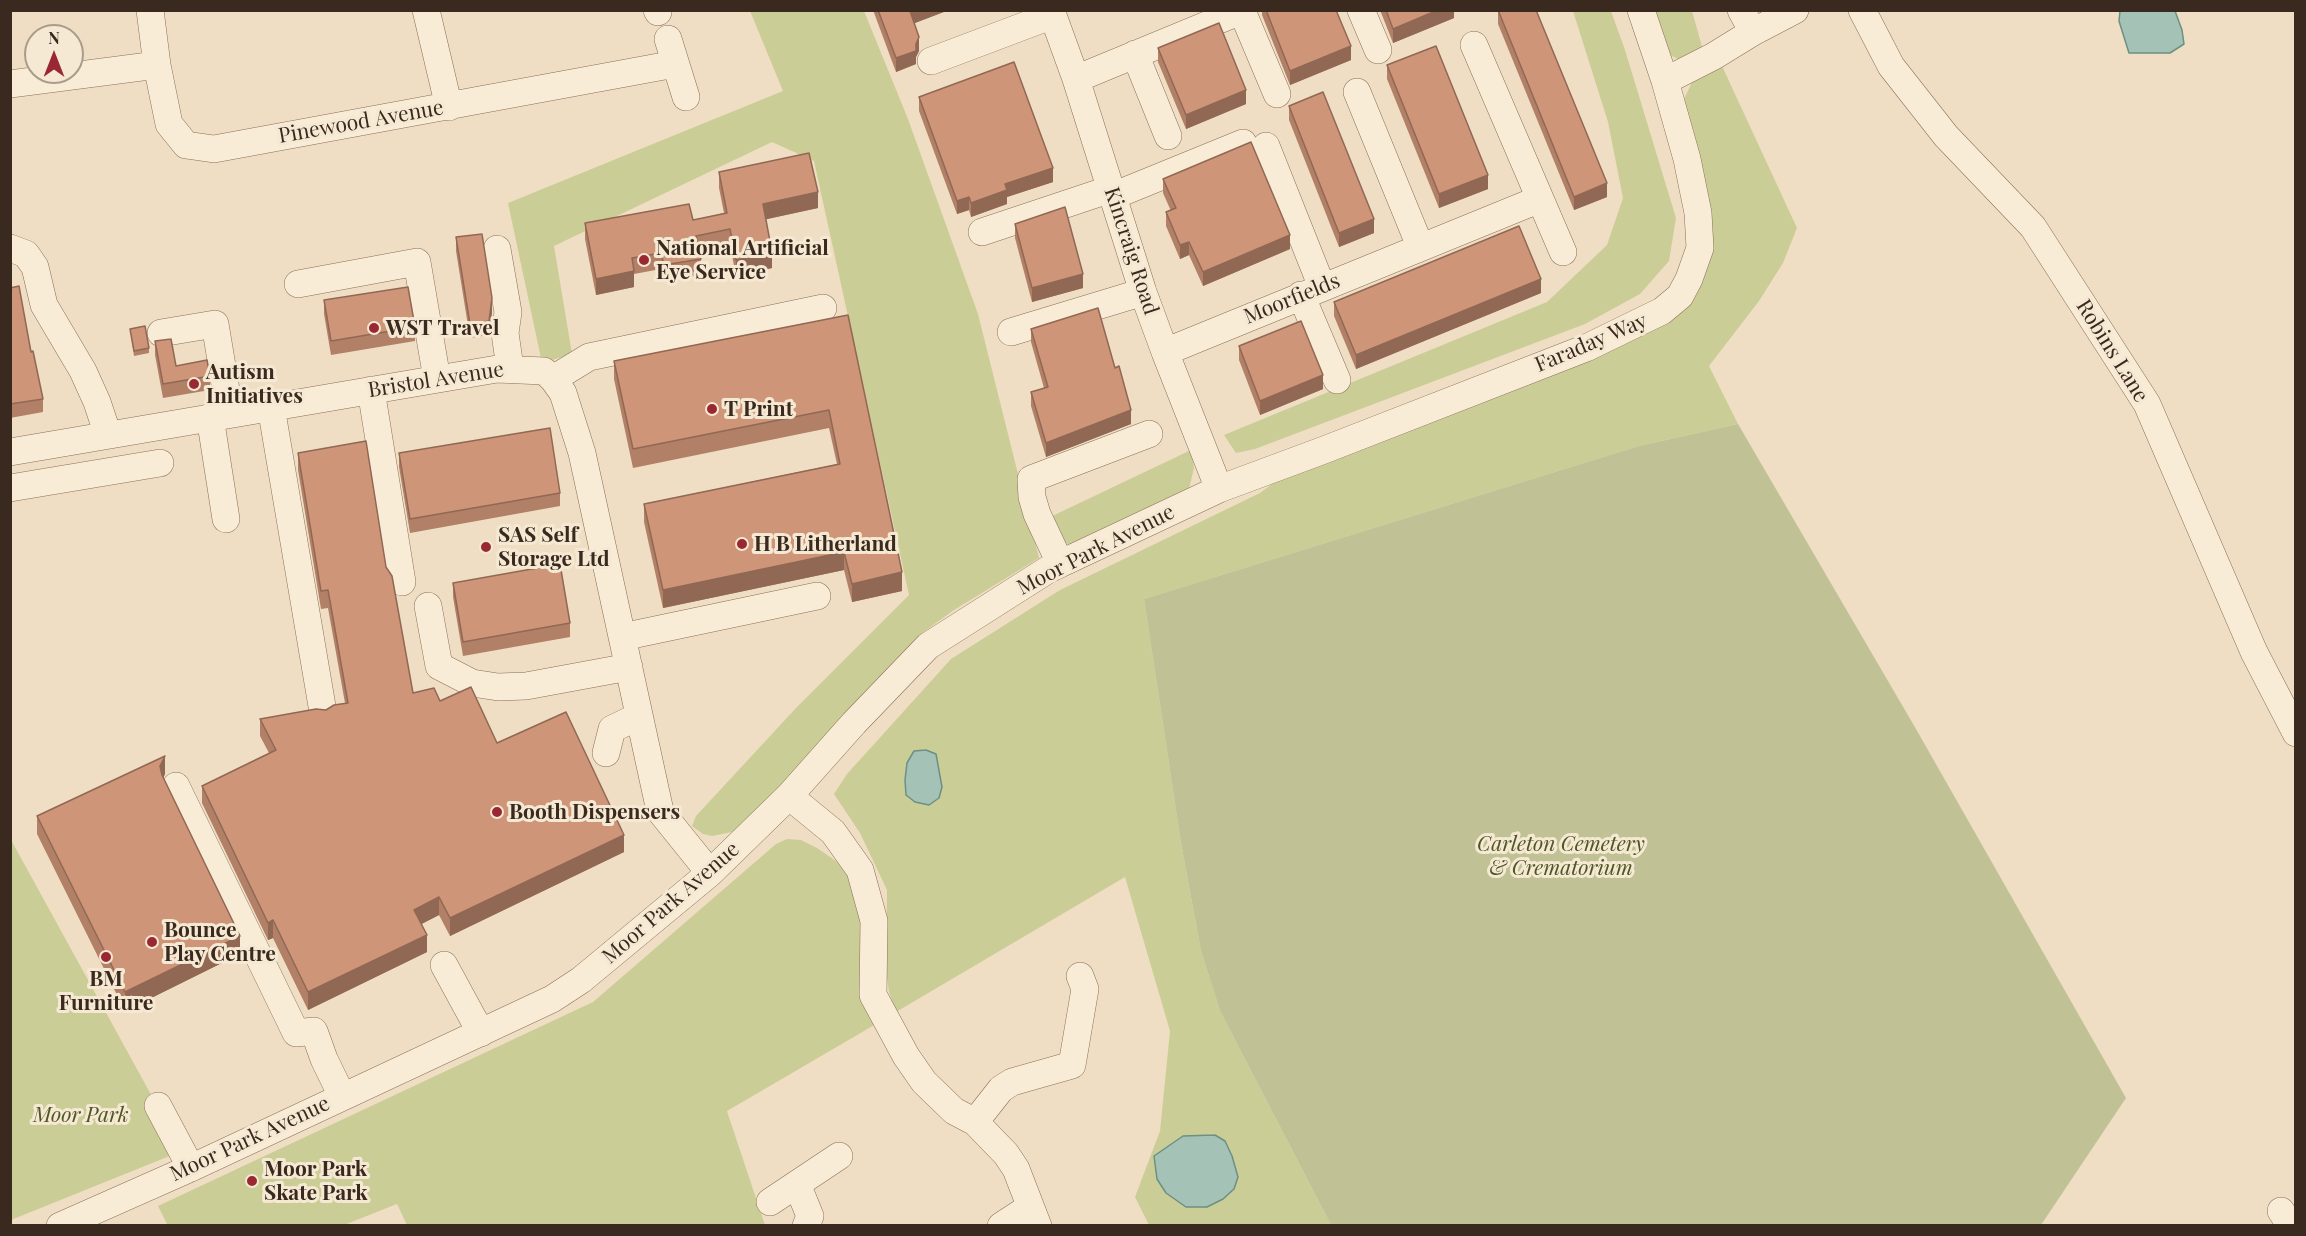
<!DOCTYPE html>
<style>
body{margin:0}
#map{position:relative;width:2306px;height:1236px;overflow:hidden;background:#efdec3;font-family:"Playfair Display",serif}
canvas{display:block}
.frame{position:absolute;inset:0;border:12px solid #39291e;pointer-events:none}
.north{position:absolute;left:24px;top:24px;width:60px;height:60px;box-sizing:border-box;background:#f6e9d3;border:2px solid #aa9c8b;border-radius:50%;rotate:0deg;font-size:16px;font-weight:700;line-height:24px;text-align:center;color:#39291e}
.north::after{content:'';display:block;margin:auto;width:21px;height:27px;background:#992832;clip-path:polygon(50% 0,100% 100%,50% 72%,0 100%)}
</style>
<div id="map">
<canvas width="2306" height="1236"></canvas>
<div class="frame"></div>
<div class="north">N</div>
</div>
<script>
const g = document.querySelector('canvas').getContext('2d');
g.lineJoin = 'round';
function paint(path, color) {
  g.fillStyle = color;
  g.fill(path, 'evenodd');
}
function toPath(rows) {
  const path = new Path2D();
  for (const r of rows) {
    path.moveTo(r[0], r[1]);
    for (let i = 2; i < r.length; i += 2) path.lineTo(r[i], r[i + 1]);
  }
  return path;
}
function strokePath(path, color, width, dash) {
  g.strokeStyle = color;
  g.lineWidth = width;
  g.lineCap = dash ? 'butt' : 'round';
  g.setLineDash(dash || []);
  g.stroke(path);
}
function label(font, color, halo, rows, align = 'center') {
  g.font = font + ' "Playfair Display",serif';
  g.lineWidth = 6;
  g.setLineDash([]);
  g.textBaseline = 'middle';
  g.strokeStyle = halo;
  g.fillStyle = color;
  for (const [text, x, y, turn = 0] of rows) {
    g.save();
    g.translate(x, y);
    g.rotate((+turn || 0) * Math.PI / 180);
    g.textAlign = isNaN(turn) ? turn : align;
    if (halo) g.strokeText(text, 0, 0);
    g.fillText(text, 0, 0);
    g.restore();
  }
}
paint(toPath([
 [750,11,864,11,908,119,978,314,1039,558,954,610,922,633,833,727,768,802,741,827,732,832,712,836,703,834,692,826,696,816,796,708,909,595,814,161,772,142,554,246,572,354,542,363,508,203,783,91],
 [1573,11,1611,11,1625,50,1676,218,1669,261,1640,294,1585,324,1255,449,1236,453,1224,435,1547,302,1607,245,1623,198,1608,122],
 [1654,11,1692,11,1703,50,1684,62,1668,54],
 [1722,66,1797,228,1783,263,1759,301,1709,366,1738,424,1639,446,1144,599,1181,843,1201,951,1220,1011,1331,1225,1149,1225,1135,1197,1160,1131,1170,1031,1125,877,896,1012,889,992,886,971,887,890,860,833,834,794,847,774,951,659,1060,590,1260,493,1309,456,1586,348,1691,276,1684,99,1694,78],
 [1191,450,1194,468,1189,489,1070,545,1059,540,1046,519],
 [10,838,182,1151,11,1220,10,1220],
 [787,839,801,840,817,848,836,861,852,880,861,902,876,1024,727,1111,765,1225,407,1225,397,1204,344,1225,168,1226,158,1206,593,1002,776,844]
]), '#cbcd97');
paint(toPath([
 [1738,424,1916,729,2126,1098,2041,1225,1331,1225,1220,1011,1201,951,1181,843,1144,599,1639,446]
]), '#c0c296');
const water = toPath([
 [2120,11,2175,11,2182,30,2184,44,2170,53,2129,53,2119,21,2120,11],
 [926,750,936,754,942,787,939,798,929,805,915,802,906,795,905,780,907,763,914,751,926,750],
 [1215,1135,1225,1141,1232,1156,1238,1177,1234,1189,1223,1199,1207,1207,1186,1207,1166,1193,1157,1179,1154,1156,1183,1136,1215,1135]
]);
paint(water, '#a5c2b7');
strokePath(water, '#6c9084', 1.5);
const minor = toPath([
 [150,10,157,65,169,124,186,145,214,149,675,64],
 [426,10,449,107],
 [657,10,658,12],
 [1051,10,1076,79,1143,292,1165,352,1219,489],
 [1361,10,1378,50],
 [1862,10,1891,66,1946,136,2033,227,2147,404,2254,652,2296,733],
 [1242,11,1277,94],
 [1753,32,1795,10],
 [668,39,686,97],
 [1474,45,1563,252],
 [1135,54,1168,136],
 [931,61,1053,15],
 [1076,79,1243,10],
 [1665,81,1714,56,1753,32,1741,10],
 [10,84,157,65],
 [1357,92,1420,246],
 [1266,146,1322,287],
 [1113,196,1243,143],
 [982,232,1111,189],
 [10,248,26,254,35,267,44,305,83,371,97,402,108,435],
 [497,249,508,312,505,333,510,368],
 [298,284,417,262,437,379],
 [1301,295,1337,380],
 [1011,332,1143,292],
 [161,333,215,324,230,414],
 [1165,352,1540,199],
 [553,379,589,357,823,308],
 [371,390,402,582],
 [271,407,323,712],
 [210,417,226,519],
 [10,452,497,369,544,371,553,379,563,393,582,453,660,811,710,873],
 [10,488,160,463],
 [1060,563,1037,514,1032,497,1031,479,1149,434],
 [428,606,439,666,472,683,498,687,526,686,629,667],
 [622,637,817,596],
 [606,753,612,729,639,716],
 [176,786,296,1033,314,1031,324,1059,342,1096],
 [789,796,833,832,860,870,874,921,873,995,906,1056,924,1082,954,1111,975,1122,1006,1154,1016,1169,1038,1226],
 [444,965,481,1033],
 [158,1106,191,1168],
 [975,1122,1001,1089,1012,1082,1072,1065,1085,989,1080,976],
 [797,1184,810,1216,806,1226],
 [770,1202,839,1156],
 [2281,1211,2291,1226],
 [60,1226,191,1168,552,999,581,980,710,873,789,796,854,723,928,646,1049,569,1219,489,1324,450,1586,348,1662,311,1680,296,1689,279,1700,248,1698,213,1687,159,1665,81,1641,10],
 [1001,1226,1030,1207]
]);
strokePath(minor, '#896f59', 28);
strokePath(minor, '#f9ecd6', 27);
paint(toPath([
 [873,10,949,10,914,23,919,51,916,57,916,64,896,72],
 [1262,10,1336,10,1351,60,1290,85,1262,15],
 [1380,10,1454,10,1454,18,1393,43],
 [1498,10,1607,197,1574,210,1498,24],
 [1158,48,1246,104,1186,129,1158,62],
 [1387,65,1488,189,1439,208,1387,79],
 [919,97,1053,182,1007,197,1007,204,971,217,969,210,957,214,919,111],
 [1289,106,1374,233,1339,247,1289,120],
 [719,172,818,208,766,219,772,268,736,276,730,245,699,251,701,259,701,275,664,281,661,269,634,274,634,287,596,295,585,239,585,223,693,220,724,213,719,188],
 [1163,179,1290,249,1203,286,1189,255,1180,259,1166,226,1166,212,1171,211,1163,193],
 [1015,224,1083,288,1032,302,1015,238],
 [456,237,492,312,489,335,470,338,456,251],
 [10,288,31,352,43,399,43,412,10,418],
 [1541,293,1356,369,1334,316,1334,302],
 [324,300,415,327,415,341,331,355,324,314],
 [848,315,902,591,852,602,844,570,663,608,644,522,644,504,837,464,829,428,633,468,614,379,614,361],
 [130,329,149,348,149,353,134,356],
 [1031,329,1131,424,1046,457,1031,406,1031,392,1044,388,1031,342],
 [155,341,176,366,210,376,210,390,163,398,155,355],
 [1239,346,1323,389,1260,415,1239,360],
 [298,453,386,567,413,693,440,701,497,743,624,852,450,936,439,915,421,924,427,952,308,1010,273,938,268,940,202,803,202,786,269,753,260,736,260,719,326,710,345,703,328,608,321,609,298,470],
 [399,453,560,493,560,506,410,533,399,467],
 [453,583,570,623,570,637,463,656,453,597],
 [165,774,163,778,240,954,125,1011,37,834,37,816]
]), '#b18067');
paint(toPath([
 [911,10,949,10,910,25,910,11],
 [1438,10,1454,10,1454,18,1393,43,1393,29],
 [919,37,919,51,916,57,916,64,896,72,896,58,916,44],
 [1351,46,1351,60,1290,85,1290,71],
 [1246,90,1246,104,1186,129,1186,115],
 [1053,168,1053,182,1007,197,1007,204,971,217,971,203,1005,184],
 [1488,175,1488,189,1439,208,1439,194],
 [1607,183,1607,197,1574,210,1574,197],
 [818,192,818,208,763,220,763,204],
 [969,197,969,210,957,214,957,201],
 [1374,219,1374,233,1339,247,1339,233],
 [1290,235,1290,249,1203,286,1203,272],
 [1189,242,1189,255,1180,259,1180,245],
 [772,252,772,268,736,276,736,260],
 [634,271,634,287,596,295,596,279],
 [1083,274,1083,288,1032,302,1032,288],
 [1541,279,1541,293,1356,369,1356,355],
 [492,298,492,312,489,335,489,321],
 [1323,375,1323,389,1260,415,1260,401],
 [1131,410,1131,424,1046,457,1046,443],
 [844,552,844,570,663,608,663,590],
 [902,572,902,591,852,602,852,584],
 [165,756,165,774,160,784,160,766],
 [624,835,624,852,450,936,450,918],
 [439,897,439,915,414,928,414,910],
 [273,920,273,938,268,940,268,923],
 [427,935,427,952,308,1010,308,992],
 [240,936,240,954,125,1011,125,992]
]), '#906854');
const building = toPath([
 [878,10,911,10,910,11,919,37,916,44,916,51,896,58,878,10],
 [1266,10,1336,10,1351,46,1290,71,1266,10],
 [1386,10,1438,10,1393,29,1386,10],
 [1498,10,1536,10,1607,183,1574,197,1498,10],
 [1219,23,1246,90,1186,115,1158,48,1219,23],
 [1436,46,1488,175,1439,194,1387,65,1436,46],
 [1014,62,1053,168,1005,184,1007,190,971,203,969,197,957,201,919,97,1014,62],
 [1323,92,1374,219,1339,233,1289,106,1323,92],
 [1251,142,1290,235,1203,272,1189,242,1180,245,1166,212,1176,208,1163,179,1251,142],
 [809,153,818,192,763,204,772,252,736,260,730,229,696,236,701,259,664,265,661,253,632,258,634,271,596,279,585,223,689,204,693,220,727,213,719,172,809,153],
 [1065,207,1083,274,1032,288,1015,224,1065,207],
 [1519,226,1541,279,1356,355,1334,302,1519,226],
 [482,234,492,298,489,321,470,324,456,237,482,234],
 [19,286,31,352,33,351,43,399,10,404,10,288,19,286],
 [408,287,415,327,331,341,324,300,408,287],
 [1098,308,1115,368,1119,366,1131,410,1046,443,1031,392,1048,387,1031,329,1098,308],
 [848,315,902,572,852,584,844,552,663,590,644,504,840,464,829,410,633,449,614,361,848,315],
 [1301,321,1323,375,1260,401,1239,346,1301,321],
 [145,326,149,348,134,351,130,329,145,326],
 [171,339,176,366,207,360,210,376,163,384,155,341,171,339],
 [550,428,560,493,410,519,399,453,550,428],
 [366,441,386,567,392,576,413,693,434,688,440,701,471,687,497,743,566,712,624,835,450,918,439,897,414,910,427,935,308,992,273,920,268,923,202,786,276,750,260,719,316,709,326,710,334,705,348,703,328,590,321,591,298,453,366,441],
 [560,564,570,623,463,642,453,583,560,564],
 [165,756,160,766,162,775,240,936,125,992,37,816,165,756]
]);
paint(building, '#ce9578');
strokePath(building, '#906854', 1.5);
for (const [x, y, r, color] of [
 [644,260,6,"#992832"],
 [374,328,6,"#992832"],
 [194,384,6,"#992832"],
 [712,409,6,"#992832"],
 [742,544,6,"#992832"],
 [486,547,6,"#992832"],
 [497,812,6,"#992832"],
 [152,942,6,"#992832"],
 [106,957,6,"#992832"],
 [252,1181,6,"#992832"]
]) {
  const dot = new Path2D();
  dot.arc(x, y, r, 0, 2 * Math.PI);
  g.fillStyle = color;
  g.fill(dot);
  strokePath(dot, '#f6e9d3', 2);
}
label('21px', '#39291e', '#f6e9d3', [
 ["Pinewood Avenue",361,122,-10],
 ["Kincraig Road",1131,251,72],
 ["Moorfields",1292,299,-22],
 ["Faraday Way",1591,343,-23],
 ["Robins Lane",2112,351,58],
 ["Bristol Avenue",436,380,-9],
 ["Moor Park Avenue",1096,550,-27],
 ["Moor Park Avenue",671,903,-41],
 ["Moor Park Avenue",250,1139,-25]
]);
label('bold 21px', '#39291e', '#f6e9d3', [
 ["National Artificial",656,248],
 ["Eye Service",656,272],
 ["WST Travel",386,328],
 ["Autism",206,372],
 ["Initiatives",206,396],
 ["T Print",724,409],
 ["SAS Self",498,535],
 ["Storage Ltd",498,559],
 ["H B Litherland",754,544],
 ["Booth Dispensers",509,812],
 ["Bounce",164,930],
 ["Play Centre",164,954],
 ["BM",106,979,"center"],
 ["Furniture",106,1003,"center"],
 ["Moor Park",264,1169],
 ["Skate Park",264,1193]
], 'left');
label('italic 21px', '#4d5624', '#f6e9d3', [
 ["Carleton Cemetery",1561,844],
 ["& Crematorium",1561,868],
 ["Moor Park",81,1115]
]);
</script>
